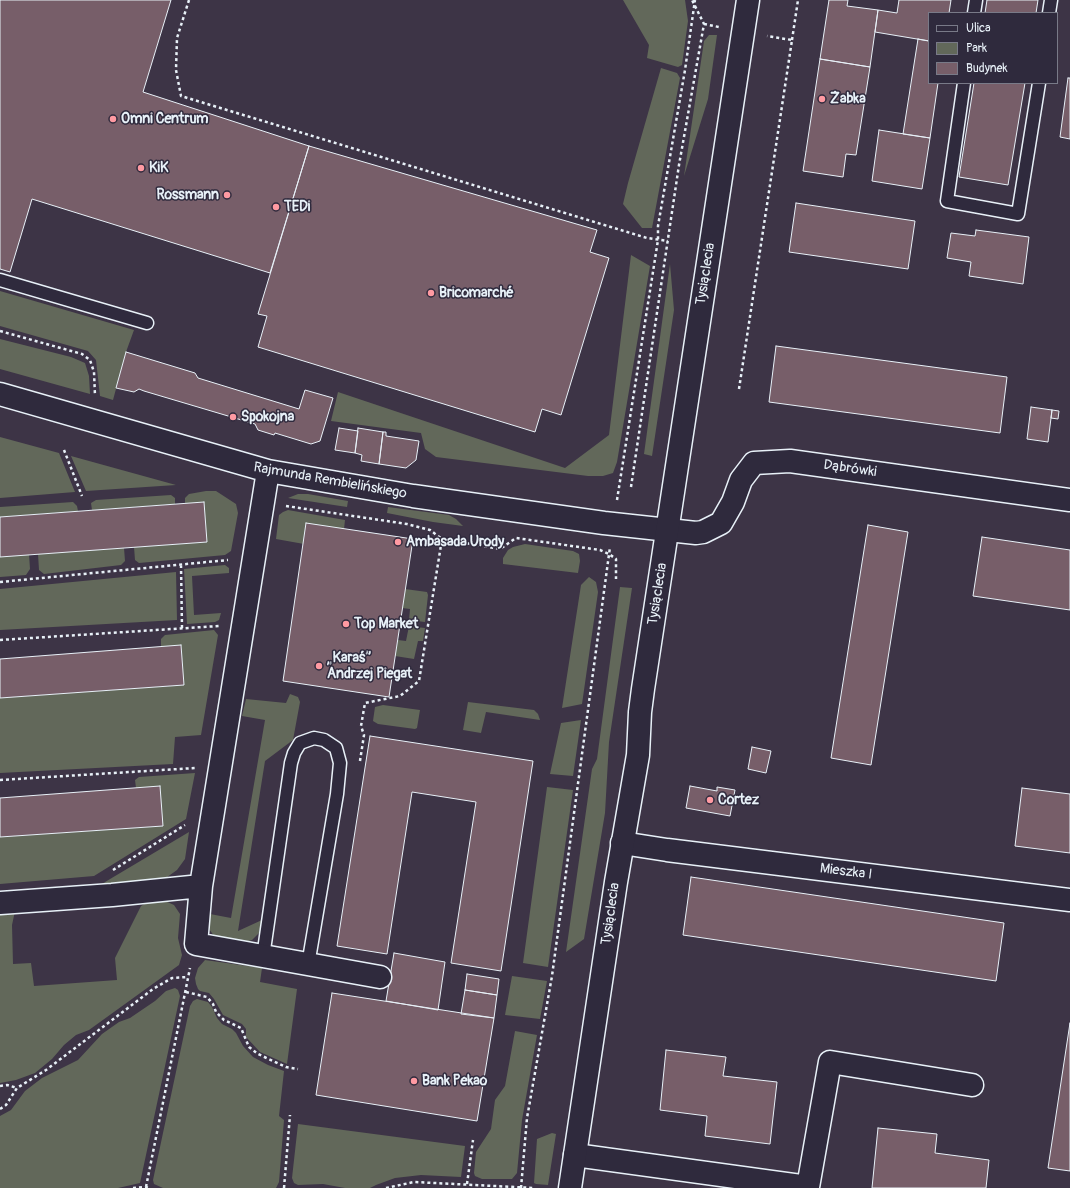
<!DOCTYPE html>
<meta charset="utf-8">
<style>
body{margin:0}
#map{position:relative;width:1070px;height:1188px;overflow:hidden;background:#3d3446;font-family:Pangolin,sans-serif}
canvas{display:block}
.legend{position:absolute;left:928px;top:12px;width:130px;height:72px;box-sizing:border-box;background:#2f2a3d;border:1px solid #797a88;margin:0;padding:5px 7px;list-style:none;font-size:12px;color:#e8f1f8}
.legend li{display:flex;align-items:center;gap:8px;height:20px}
.legend b{width:20px;border:1px solid #797a88}
</style>
<div id="map">
<canvas width="1070" height="1188"></canvas>
<ul class="legend">
<li><b style="height:5px;background:#2f2a3d"></b>Ulica</li>
<li><b style="height:11px;background:#62685a"></b>Park</li>
<li><b style="height:11px;background:#775e69"></b>Budynek</li>
</ul>
</div>
<script>
const g = document.querySelector('canvas').getContext('2d');
g.lineJoin = 'round';
function paint(path, color) {
  g.fillStyle = color;
  g.fill(path, 'evenodd');
}
function toPath(rows) {
  const path = new Path2D();
  for (const r of rows) {
    path.moveTo(r[0], r[1]);
    for (let i = 2; i < r.length; i += 2) path.lineTo(r[i], r[i + 1]);
  }
  return path;
}
function strokePath(path, color, width, dash) {
  g.strokeStyle = color;
  g.lineWidth = width;
  g.lineCap = dash ? 'butt' : 'round';
  g.setLineDash(dash || []);
  g.stroke(path);
}
function label(font, color, halo, rows, align = 'center') {
  g.font = font + ' Pangolin,sans-serif';
  g.lineWidth = 3;
  g.setLineDash([]);
  g.textBaseline = 'middle';
  g.strokeStyle = halo;
  g.fillStyle = color;
  for (const [text, x, y, turn = 0] of rows) {
    g.save();
    g.translate(x, y);
    g.rotate((+turn || 0) * Math.PI / 180);
    g.textAlign = isNaN(turn) ? turn : align;
    if (halo) g.strokeText(text, 0, 0);
    g.fillText(text, 0, 0);
    g.restore();
  }
}
paint(toPath([
 [623,0,685,0,688,21,682,65,678,67,647,58,649,45],
 [709,35,717,35,708,99,684,176,704,41],
 [661,68,677,73,680,78,652,228,642,228,623,204,628,183],
 [631,255,650,266,617,462,613,473,603,476,588,476,436,457,425,449,421,433,331,421,338,392,565,468,609,435],
 [670,264,674,310,652,456,644,454],
 [0,291,134,330,126,352,113,400,100,396,96,360,88,351,0,326],
 [0,339,71,357,85,363,89,376,90,394,0,369],
 [0,437,59,453,75,492,0,498],
 [71,456,176,485,86,491],
 [206,491,216,491,236,504,238,513,231,551,225,555,139,563,135,560,134,547,207,542,204,503,185,504,185,498,189,494],
 [298,494,308,494,348,501,347,507,288,498],
 [171,495,175,498,175,504,92,510,91,503,96,500],
 [73,502,77,506,78,511,0,517,0,507],
 [388,507,449,515,456,519,463,526,433,522,387,513],
 [288,510,345,520,344,529,304,544,276,539,279,515,283,512],
 [525,544,573,551,579,554,580,561,578,573,503,564,503,558,508,550,513,547],
 [124,548,125,561,121,565,44,574,39,570,38,554],
 [29,554,30,569,26,575,0,577,0,557],
 [225,565,229,568,229,573,192,576,194,615,221,613,219,620,215,622,187,624,184,569],
 [176,572,177,620,0,630,0,589],
 [589,577,596,582,598,592,582,704,562,708,581,585],
 [620,587,632,588,609,742,605,813,584,939,566,952,592,769,597,759],
 [405,589,427,592,428,595,425,622,409,620,410,609,402,608],
 [409,626,425,628,423,641,418,641,414,659,395,656,398,640,406,641],
 [214,630,218,635,201,735,175,737,173,764,0,773,0,698,184,685,181,646,161,647,161,639,165,635],
 [290,694,298,697,300,702,293,740,265,761,238,931,262,920,259,933,252,940,243,943,214,936,207,926,210,914,231,918,265,720,242,716,246,699,286,703],
 [468,702,534,710,538,714,540,720,486,712,481,733,463,730],
 [383,705,420,710,417,728,415,729,378,724,373,721,375,707],
 [581,720,573,776,550,774,561,723],
 [195,773,186,819,94,876,0,884,0,837,162,826,160,787,136,788,135,780,139,777],
 [547,787,573,790,548,967,523,963],
 [189,832,185,859,177,870,163,880,100,885],
 [151,900,163,900,174,905,180,914,178,938,182,955,179,965,89,1030,76,1035,64,1045,52,1059,35,1073,16,1080,0,1083,0,913,15,911,12,925,13,964,31,963,34,986,117,980,115,958,141,906],
 [205,960,262,968,260,982,297,989,287,1064,260,1052,246,1037,246,1029,242,1024,223,1015,214,999,209,993,200,991,198,989,196,984,195,978,198,968],
 [512,976,547,981,540,1019,505,1015],
 [175,988,178,990,180,996,140,1183,118,1188,0,1188,0,1116,11,1110,25,1091,42,1078,78,1060,102,1034,119,1022,130,1018,155,1001,166,991],
 [197,999,208,1002,212,1007,217,1018,222,1024,232,1029,236,1033,243,1046,253,1057,268,1065,284,1071,279,1116,284,1120,279,1182,276,1188,163,1188,154,1184,153,1180,190,1006,193,1001],
 [515,1031,537,1035,522,1120,517,1173,512,1179,482,1179,475,1176,474,1173,476,1152,491,1129,495,1100,505,1086],
 [298,1124,465,1146,461,1177,421,1175,395,1178,376,1185,370,1188,345,1188,323,1184,298,1185,294,1183,292,1178],
 [552,1133,556,1134,548,1185,536,1184,534,1183,537,1139]
]), '#62685a');
const building = toPath([
 [0,0,171,0,143,92,309,146,270,273,32,199,10,272,0,269,0,0],
 [829,0,848,0,847,6,878,10,870,67,820,59,829,0],
 [899,0,951,0,949,13,929,13,929,41,875,32,878,10,897,13,899,0],
 [987,0,1038,0,1036,13,985,13,987,0],
 [918,39,929,41,929,83,938,83,930,138,903,134,918,39],
 [820,59,870,67,856,155,846,154,843,177,803,171,820,59],
 [1068,78,1070,78,1070,139,1060,137,1068,78],
 [974,83,1025,83,1008,185,959,177,974,83],
 [879,130,930,138,922,189,872,181,879,130],
 [309,146,597,230,590,252,609,258,561,415,542,409,535,432,258,347,267,316,258,314,309,146],
 [796,203,915,221,908,269,789,252,796,203],
 [976,230,1029,237,1023,284,969,276,971,262,947,258,951,233,975,236,976,230],
 [776,346,1007,377,1000,433,769,402,776,346],
 [126,352,195,373,198,378,299,409,305,390,333,398,320,441,311,444,275,433,274,435,258,430,255,424,144,391,139,389,134,392,116,388,126,352],
 [1031,407,1052,410,1048,442,1027,439,1031,407],
 [1052,410,1059,411,1058,419,1051,418,1052,410],
 [339,428,358,431,355,453,335,450,339,428],
 [358,428,383,432,379,464,361,461,362,455,355,453,358,428],
 [383,432,386,432,386,436,419,441,416,460,406,468,379,464,383,432],
 [204,502,207,542,0,557,0,517,204,502],
 [306,523,413,539,389,697,283,681,306,523],
 [868,525,908,532,871,765,831,758,868,525],
 [982,537,1070,550,1070,610,973,596,982,537],
 [181,645,184,685,0,698,0,659,181,645],
 [370,736,533,761,501,971,451,963,476,802,412,792,387,954,337,946,370,736],
 [752,747,771,751,766,773,748,769,752,747],
 [160,786,163,826,0,837,0,798,160,786],
 [690,786,717,791,717,787,735,790,730,816,686,808,690,786],
 [1022,788,1070,794,1070,853,1015,846,1022,788],
 [691,877,1004,923,996,981,683,935,691,877],
 [394,953,445,962,438,1010,386,1001,394,953],
 [467,974,499,979,497,995,465,990,467,974],
 [465,990,497,995,494,1018,461,1014,465,990],
 [332,993,494,1018,477,1121,316,1095,332,993],
 [1070,1023,1070,1171,1048,1168,1070,1023],
 [666,1050,726,1057,723,1076,777,1082,770,1144,705,1136,707,1116,660,1110,666,1050],
 [878,1128,937,1134,935,1153,989,1160,986,1188,872,1188,878,1128]
]);
paint(building, '#775e69');
strokePath(building, '#e8f1f8', 1);
const lane = toPath([
 [974,13,976,0],
 [1049,13,1051,0],
 [964,83,947,201,1018,214,1039,83],
 [0,280,147,323],
 [263,957,291,763,294,753,300,743,314,738,324,740,336,748,340,763,337,794,308,965]
]);
const street = toPath([
 [0,394,268,471,413,496,604,523,696,533,703,532,721,523,733,502,741,480,754,463,790,461,1070,500],
 [268,471,201,886,196,944,380,977],
 [622,843,667,850,1070,900],
 [0,903,112,895,201,886],
 [575,1155,808,1187,830,1062,972,1085]
]);
const secondary = toPath([
 [570,1188,616,882,638,755,640,712,643,689,748,0]
]);
strokePath(lane, '#e8f1f8', 15);
strokePath(street, '#e8f1f8', 25);
strokePath(secondary, '#e8f1f8', 25);
strokePath(toPath([
 [189,0,177,38,176,70,181,96,647,238,668,241],
 [704,24,719,27],
 [792,40,798,0],
 [0,331,82,354,90,360,94,372,95,396],
 [739,389,792,40,767,36],
 [64,450,82,496],
 [631,487,679,165,704,24,692,0],
 [617,500,658,240,658,226,685,70,695,0],
 [286,506,407,524,430,530,442,539,500,549,516,538,600,550,609,554,616,559,616,579],
 [181,565,182,628],
 [0,582,228,560],
 [0,640,219,626],
 [360,761,364,735,361,726,365,703,400,696,419,681,442,539],
 [0,780,195,768],
 [113,870,185,825],
 [186,992,207,997,213,1004,216,1012,224,1020,241,1028,249,1047,258,1054,286,1067,298,1069],
 [0,1086,7,1085,17,1088],
 [0,1109,6,1105,17,1088,46,1070,153,989,172,978,188,977],
 [467,1184,473,1140],
 [146,1187,190,968],
 [133,1188,146,1187,149,1188],
 [284,1188,290,1115],
 [386,1188,414,1182,534,1188],
 [521,1188,527,1118,552,976,610,547]
]), '#e8f1f8', 2.5, [3, 3]);
strokePath(lane, '#2f2a3d', 12);
strokePath(street, '#2f2a3d', 22);
strokePath(secondary, '#2f2a3d', 22);
for (const [x, y, r, color] of [
 [822,99,4,"#ff9aa2"],
 [113,119,4,"#ff9aa2"],
 [141,168,4,"#ff9aa2"],
 [227,195,4,"#ff9aa2"],
 [276,207,4,"#ff9aa2"],
 [431,293,4,"#ff9aa2"],
 [233,417,4,"#ff9aa2"],
 [398,542,4,"#ff9aa2"],
 [346,624,4,"#ff9aa2"],
 [319,666,4,"#ff9aa2"],
 [710,800,4,"#ff9aa2"],
 [414,1081,4,"#ff9aa2"]
]) {
  const dot = new Path2D();
  dot.arc(x, y, r, 0, 2 * Math.PI);
  g.fillStyle = color;
  g.fill(dot);
  strokePath(dot, '#2f2a3d', 1.5);
}
label('bold 14px', '#e8f1f8', '#2f2a3d', [
 ["Żabka",830,99],
 ["Omni Centrum",121,119],
 ["KiK",149,168],
 ["Rossmann",219,195,"right"],
 ["TEDi",284,207],
 ["Bricomarché",439,293],
 ["Spokojna",241,417],
 ["Ambasada Urody",406,542],
 ["Top Market",354,624],
 ["„Karaś”",327,658],
 ["Andrzej Piegat",327,674],
 ["Cortez",718,800],
 ["Bank Pekao",422,1081]
], 'left');
label('14px', '#e8f1f8', '#2f2a3d', [
 ["Tysiąclecia",706,274,-81],
 ["Dąbrówki",850,469,8],
 ["Rajmunda Rembielińskiego",330,481,10],
 ["Tysiąclecia",658,594,-81],
 ["Mieszka I",846,872,7],
 ["Tysiąclecia",611,914,-82]
]);
</script>
